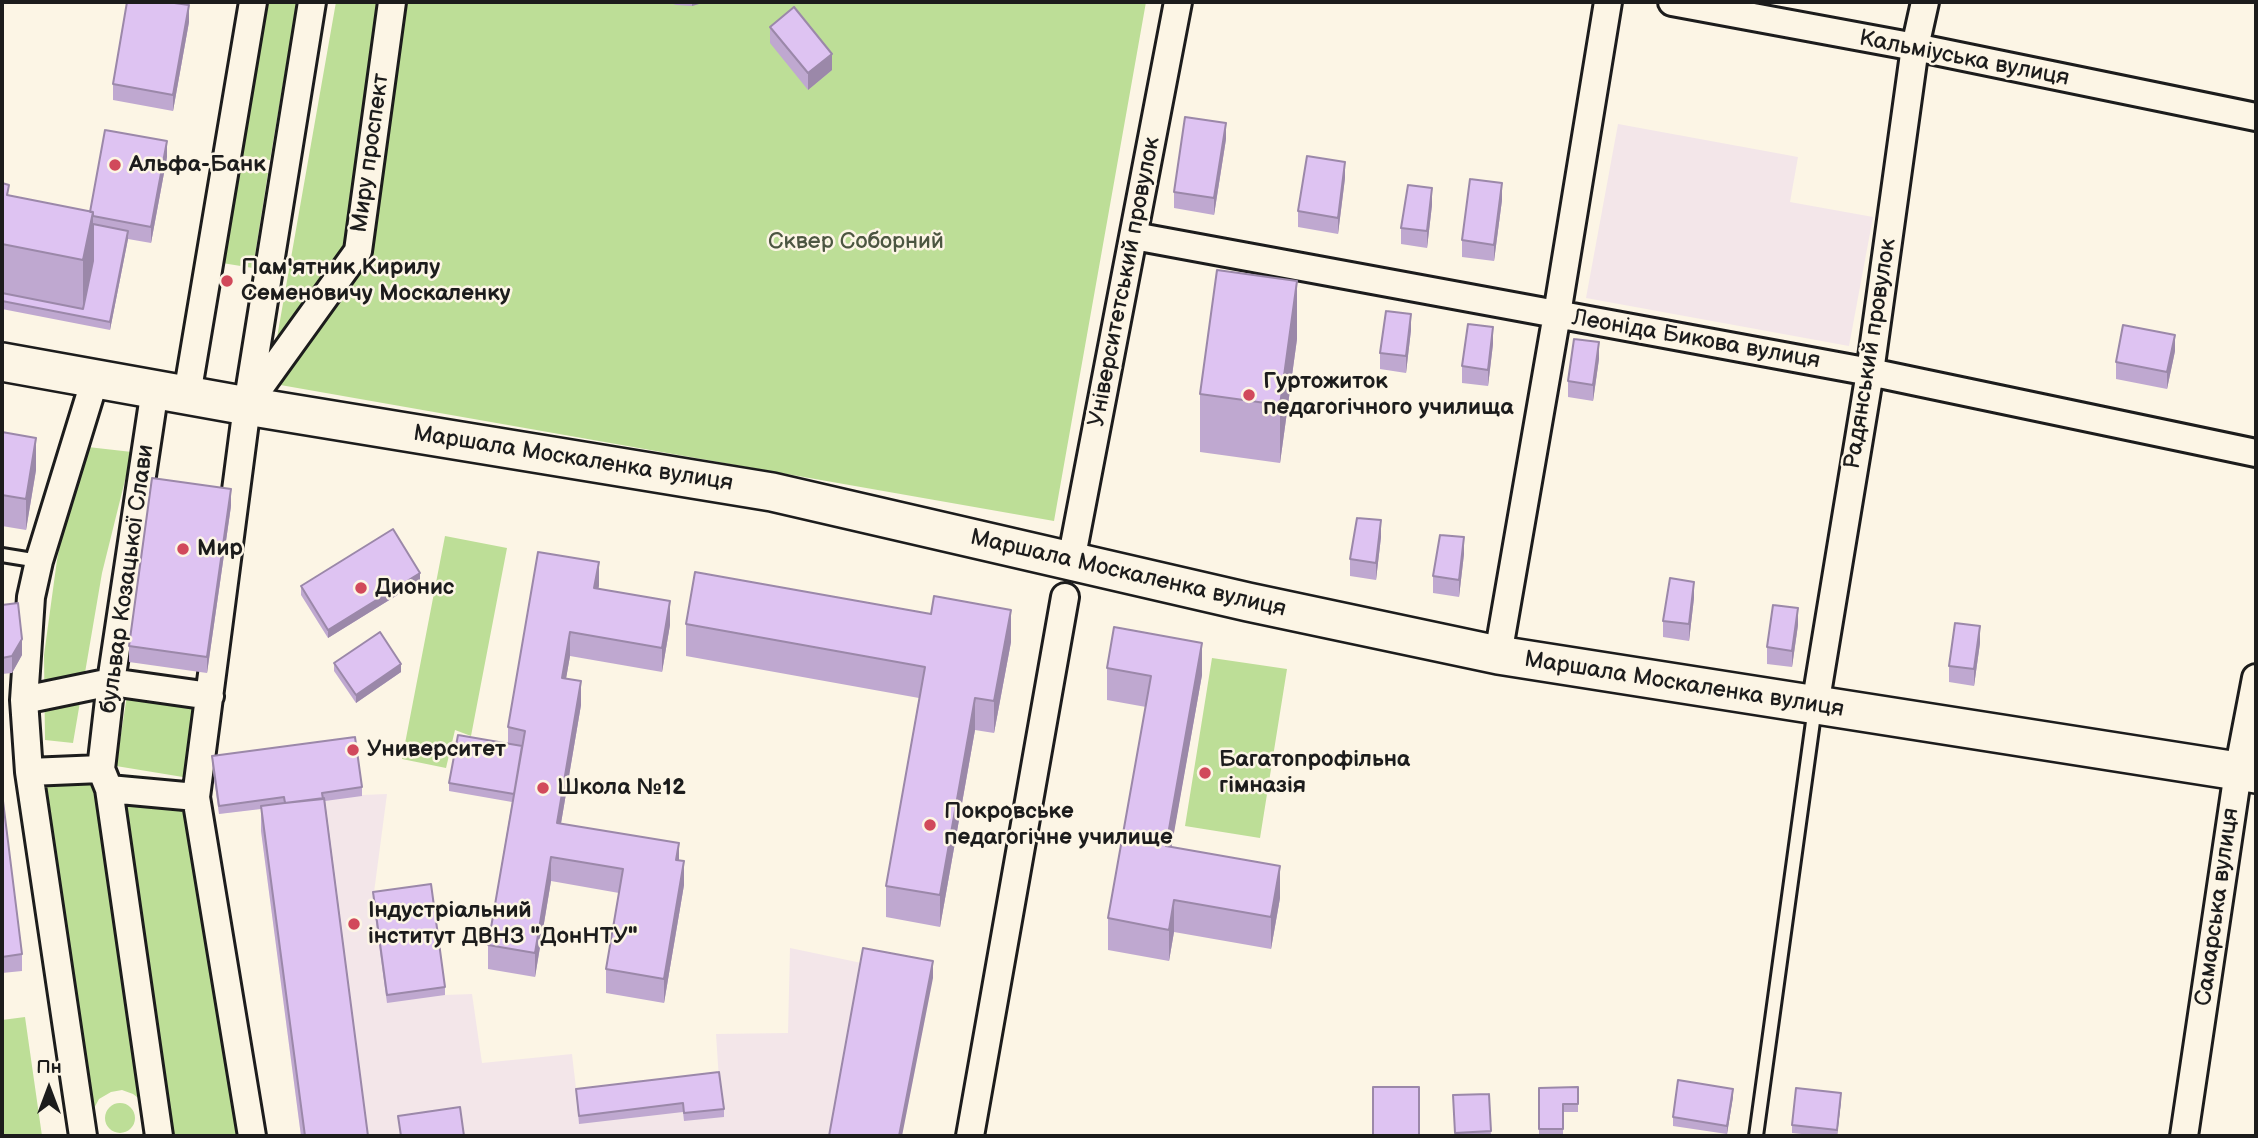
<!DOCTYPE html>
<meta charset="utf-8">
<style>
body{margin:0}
#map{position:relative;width:2258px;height:1138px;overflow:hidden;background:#fcf5e5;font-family:"Balsamiq Sans",sans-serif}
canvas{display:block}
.frame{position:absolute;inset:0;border:4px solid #1c1c1c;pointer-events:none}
.north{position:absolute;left:14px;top:1054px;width:70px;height:70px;-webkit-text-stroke:5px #fcf5e5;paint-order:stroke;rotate:0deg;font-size:19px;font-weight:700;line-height:28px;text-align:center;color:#1c1c1c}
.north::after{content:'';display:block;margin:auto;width:24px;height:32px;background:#1c1c1c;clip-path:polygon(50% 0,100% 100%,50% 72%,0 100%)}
</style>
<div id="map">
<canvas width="2258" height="1138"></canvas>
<div class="frame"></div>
<div class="north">Пн</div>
</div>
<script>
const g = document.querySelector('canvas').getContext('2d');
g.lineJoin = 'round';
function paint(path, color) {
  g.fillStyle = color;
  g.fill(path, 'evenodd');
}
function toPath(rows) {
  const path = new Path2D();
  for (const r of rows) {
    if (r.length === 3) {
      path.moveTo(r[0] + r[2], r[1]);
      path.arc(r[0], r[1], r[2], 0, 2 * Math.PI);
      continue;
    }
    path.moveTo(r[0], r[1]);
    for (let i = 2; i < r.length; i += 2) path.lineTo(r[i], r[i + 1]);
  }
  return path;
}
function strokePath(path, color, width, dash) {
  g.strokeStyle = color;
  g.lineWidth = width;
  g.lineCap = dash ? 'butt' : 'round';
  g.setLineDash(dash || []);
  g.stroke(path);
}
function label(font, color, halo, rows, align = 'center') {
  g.font = font + ' "Balsamiq Sans",sans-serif';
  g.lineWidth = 5;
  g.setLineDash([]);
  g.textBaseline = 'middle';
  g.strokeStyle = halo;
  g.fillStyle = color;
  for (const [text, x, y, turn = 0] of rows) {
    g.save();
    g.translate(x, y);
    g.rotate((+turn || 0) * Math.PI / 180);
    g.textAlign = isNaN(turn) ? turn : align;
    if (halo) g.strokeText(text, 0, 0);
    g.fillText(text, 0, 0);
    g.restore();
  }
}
paint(toPath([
 [1618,124,1798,157,1790,202,1873,217,1849,346,1586,298],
 [355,746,362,795,387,794,373,900,445,995,472,994,482,1063,572,1054,577,1097,719,1080,716,1034,788,1033,790,948,933,978,902,1136,301,1136,261,831,287,827,284,806,219,814,212,764]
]), '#f3e6e9');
paint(toPath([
 [260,2,297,2,270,160,234,154],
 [336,2,1146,2,1054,521,269,383],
 [231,167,268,173,253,268,216,262],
 [79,446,132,452,102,573,73,743,45,740,44,655,57,560],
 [445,536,507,548,471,736,455,730,446,768,402,759],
 [1212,658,1287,669,1260,838,1185,826],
 [128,689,140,699,185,706,186,699,201,702,189,778,116,766],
 [101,769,110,789,196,797,249,1136,141,1136,148,1123,142,1101,133,1094,122,1090,111,1092,99,1099,92,1112,95,1132,98,1136,83,1136,29,772],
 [25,1017,42,1136,2,1136,2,1020],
 [120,1118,15]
]), '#bdde97');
const lane = toPath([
 [2,555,39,561],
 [1756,1136,1815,707]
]);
const street = toPath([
 [1672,2,1915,47,2256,117],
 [1134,236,1870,372,2256,453],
 [187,395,253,2],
 [250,401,358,251,392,2],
 [1071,561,1178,2],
 [1498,655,1557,314,1608,2],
 [24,700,111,682,210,696],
 [1815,706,1870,372,1915,47,1925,2],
 [101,769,111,682,155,389],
 [29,772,24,700,31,597,39,561,95,379],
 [83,1136,29,772,101,769,109,789],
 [159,1136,109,789,196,797],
 [252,1136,196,797,247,406,312,2],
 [970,1136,1065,597],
 [2184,1136,2238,772,2256,678]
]);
const secondary = toPath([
 [2,362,247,406,772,492,1248,602,1498,655,2256,774]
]);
strokePath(lane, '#1c1c1c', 18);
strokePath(street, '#1c1c1c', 32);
strokePath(secondary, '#1c1c1c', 42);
strokePath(lane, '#fcf5e5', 12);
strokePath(street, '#fcf5e5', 26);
strokePath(secondary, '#fcf5e5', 37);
paint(toPath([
 [667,2,706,2,692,6,676,5],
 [189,22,173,111,113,100,113,84],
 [770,27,832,70,808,90,770,43],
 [1226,139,1214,215,1174,208,1174,192],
 [167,157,151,243,128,239,110,330,2,309,2,183,9,196,90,212],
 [1345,178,1338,234,1298,227,1298,211],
 [1502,200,1494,261,1462,257,1462,240],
 [1432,205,1427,248,1401,244,1401,228],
 [1411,330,1406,373,1380,369,1380,353],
 [1297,339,1280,463,1200,452,1200,394],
 [1493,344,1488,386,1462,383,1462,366],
 [2175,351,2167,389,2116,379,2116,362],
 [1599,359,1593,401,1568,397,1568,381],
 [2,432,36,470,26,530,2,526],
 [231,506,207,673,129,662,129,646],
 [1381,537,1376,580,1350,576,1350,559],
 [1464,554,1459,597,1433,593,1433,576],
 [420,581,328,638,301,595,301,586],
 [599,586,598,588,670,625,662,672,570,656,566,678,581,705,561,823,679,860,684,885,664,1003,606,993,606,969,619,893,551,881,535,977,488,969,488,945,512,802,449,791,449,783,508,743,508,727],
 [1694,598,1689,641,1663,637,1663,621],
 [2,605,22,655,12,673,2,674],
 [686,624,1011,642,994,733,975,730,940,927,886,917,886,886,919,698,686,656],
 [1798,625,1792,667,1767,664,1767,647],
 [1980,643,1974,686,1949,682,1949,666],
 [334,663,401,672,356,703,334,671],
 [1107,668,1202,675,1171,847,1280,898,1271,949,1174,932,1169,961,1108,950,1108,918,1146,707,1107,700],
 [212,756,362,787,362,796,325,801,368,1136,301,1136,261,831,261,809,219,814,212,764],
 [2,793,22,954,22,971,2,973],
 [373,892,445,987,445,995,387,1003,373,901],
 [1578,1087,1578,1112,1563,1112,1563,1136,1539,1136,1539,1088],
 [576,1089,724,1109,724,1117,684,1121,683,1112,579,1124],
 [1489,1094,1491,1136,1455,1136,1453,1095],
 [1733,1097,1727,1134,1673,1126,1673,1117],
 [1841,1101,1837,1136,1821,1136,1792,1133,1792,1125]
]), '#bfa8d0');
paint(toPath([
 [692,2,706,2,692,6],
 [189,5,189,22,173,111,173,95],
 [832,54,832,70,808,90,808,73],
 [1226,123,1226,139,1214,215,1214,198],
 [167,141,167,157,151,243,151,227],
 [1345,162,1345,178,1338,234,1338,218],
 [1502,183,1502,200,1494,261,1494,245],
 [1432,188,1432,205,1427,248,1427,231],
 [93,212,93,270,83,318,83,260],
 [128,231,128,239,110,330,110,322],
 [1297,281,1297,339,1280,463,1280,405],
 [1411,314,1411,330,1406,373,1406,356],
 [1493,327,1493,344,1488,386,1488,370],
 [2175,335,2175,351,2167,389,2167,372],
 [1599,342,1599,359,1593,401,1593,385],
 [36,438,36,470,26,530,26,499],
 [231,489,231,506,207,673,207,657],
 [1381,520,1381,537,1376,580,1376,563],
 [1464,537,1464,554,1459,597,1459,580],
 [599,562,599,586,594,612,594,588],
 [420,573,420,581,328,638,328,630],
 [1694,582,1694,598,1689,641,1689,624],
 [670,601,670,625,662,672,662,648],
 [1798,608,1798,625,1792,667,1792,651],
 [1011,610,1011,642,994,733,994,701],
 [1980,626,1980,643,1974,686,1974,669],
 [570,632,570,656,562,702,562,678],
 [22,639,22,655,12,673,12,656],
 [1202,643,1202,675,1166,878,1166,846],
 [401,664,401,672,356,703,356,695],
 [581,681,581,705,557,847,557,823],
 [975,698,975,730,940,927,940,895],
 [679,843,679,868,676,860],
 [551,857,551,881,535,977,535,953],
 [684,861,684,885,664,1003,664,979],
 [1280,866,1280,898,1271,949,1271,917],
 [1174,900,1174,932,1169,961,1169,930],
 [933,961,933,978,902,1136,899,1136],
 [1733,1089,1733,1097,1727,1134,1727,1126],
 [1841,1093,1841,1101,1837,1136,1837,1130]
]), '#9b88a9');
const building = toPath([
 [127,2,167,2,189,5,173,95,113,84,127,2],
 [794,7,832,54,808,73,770,27,794,7],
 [1185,117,1226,123,1214,198,1174,192,1185,117],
 [105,130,167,141,151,227,93,216,93,212,90,212,105,130],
 [1307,156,1345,162,1338,218,1298,211,1307,156],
 [1470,179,1502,183,1494,245,1462,240,1470,179],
 [2,183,9,185,7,195,93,212,83,260,2,244,2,183],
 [1408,185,1432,188,1427,231,1401,228,1408,185],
 [93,224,128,231,110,322,2,301,2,293,83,309,93,261,93,224],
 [1217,270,1297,281,1280,405,1200,394,1217,270],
 [1386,311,1411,314,1406,356,1380,353,1386,311],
 [1468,324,1493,327,1488,370,1462,366,1468,324],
 [2123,325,2175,335,2167,372,2116,362,2123,325],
 [1574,339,1599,342,1593,385,1568,381,1574,339],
 [2,432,36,438,26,499,2,495,2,432],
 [152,478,231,489,207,657,129,646,152,478],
 [1357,518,1381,520,1376,563,1350,559,1357,518],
 [393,529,420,573,328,630,301,586,393,529],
 [1440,535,1464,537,1459,580,1433,576,1440,535],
 [538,552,599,562,594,588,670,601,662,648,570,632,562,678,581,681,557,823,679,843,676,860,684,861,664,979,606,969,623,869,551,857,535,953,488,945,525,731,508,727,538,552],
 [695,572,931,614,934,596,1011,610,994,701,975,698,940,895,886,886,925,667,686,624,695,572],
 [1670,578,1694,582,1689,624,1663,621,1670,578],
 [18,603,22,639,12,656,2,658,2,605,18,603],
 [1773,605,1798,608,1792,651,1767,647,1773,605],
 [1955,623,1980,626,1974,669,1949,666,1955,623],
 [1114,627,1202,643,1166,846,1280,866,1271,917,1174,900,1169,930,1108,918,1151,676,1107,668,1114,627],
 [380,632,401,664,356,695,334,663,380,632],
 [458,735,522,746,514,794,449,783,458,735],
 [355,737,362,787,322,793,323,799,285,803,284,797,219,806,212,756,355,737],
 [2,793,22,954,2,957,2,793],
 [324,798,368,1136,305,1136,261,806,324,798],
 [431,884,445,987,387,995,373,892,431,884],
 [863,948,933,961,899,1136,829,1136,863,948],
 [719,1072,724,1109,684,1113,683,1103,579,1116,576,1089,719,1072],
 [1678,1080,1733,1089,1727,1126,1673,1117,1678,1080],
 [1373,1087,1419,1087,1419,1136,1373,1136,1373,1087],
 [1578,1087,1578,1104,1563,1104,1563,1129,1539,1129,1539,1088,1578,1087],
 [1796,1088,1841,1093,1837,1130,1792,1125,1796,1088],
 [1489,1094,1491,1131,1455,1133,1453,1095,1489,1094],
 [460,1107,464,1136,401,1136,398,1116,460,1107]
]);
paint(building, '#dec3f2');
strokePath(building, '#9b88a9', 2);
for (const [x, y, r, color] of [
 [115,165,7,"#d1495b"],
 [227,281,7,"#d1495b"],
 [1249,395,7,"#d1495b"],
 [183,549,7,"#d1495b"],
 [361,588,7,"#d1495b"],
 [353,750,7,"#d1495b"],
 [1205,773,7,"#d1495b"],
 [543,788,7,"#d1495b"],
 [930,825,7,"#d1495b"],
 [354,924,7,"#d1495b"]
]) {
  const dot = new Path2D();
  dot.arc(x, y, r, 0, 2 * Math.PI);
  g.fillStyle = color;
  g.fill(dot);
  strokePath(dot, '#fcf5e5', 2.5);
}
label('23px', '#1c1c1c', '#fcf5e5', [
 ["Кальміуська вулиця",1964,59,11],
 ["Миру проспект",371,153,-82],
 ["Університетський провулок",1125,282,-79],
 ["Леоніда Бикова вулиця",1696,340,10],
 ["Радянський провулок",1871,354,-81],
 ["Маршала Москаленка вулиця",573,459,9],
 ["Маршала Москаленка вулиця",1128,574,13],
 ["бульвар Козацької Слави",128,579,-82],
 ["Маршала Москаленка вулиця",1684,685,9],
 ["Самарська вулиця",2218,907,-82]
]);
label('bold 23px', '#1c1c1c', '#fcf5e5', [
 ["Альфа-Банк",129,165],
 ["Пам'ятник Кирилу",241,268],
 ["Семеновичу Москаленку",241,294],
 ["Гуртожиток",1263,382],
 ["педагогічного училища",1263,408],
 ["Мир",197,549],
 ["Дионис",375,588],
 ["Университет",367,750],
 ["Багатопрофільна",1219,760],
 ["гімназія",1219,786],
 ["Школа №12",557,788],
 ["Покровське",944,812],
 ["педагогічне училище",944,838],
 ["Індустріальний",368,911],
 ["інститут ДВНЗ \"ДонНТУ\"",368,937]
], 'left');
label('23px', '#4c5641', '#fcf5e5', [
 ["Сквер Соборний",856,242]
]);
</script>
